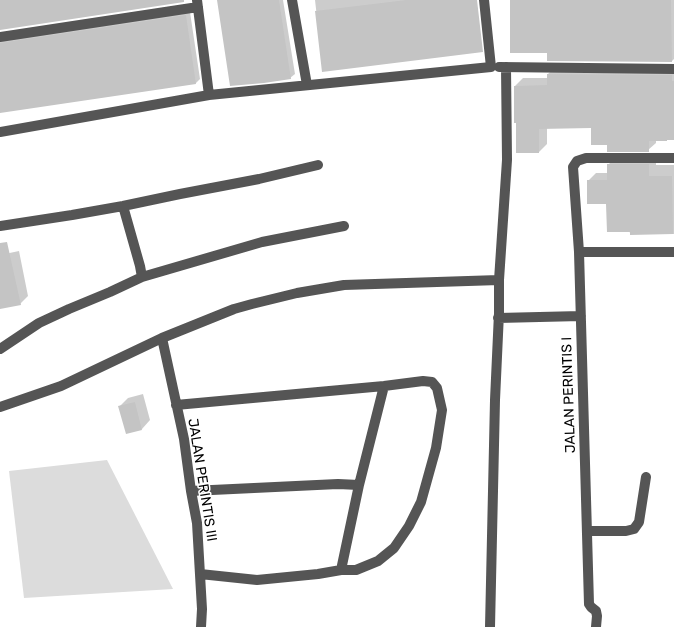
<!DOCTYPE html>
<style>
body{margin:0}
canvas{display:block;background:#fff}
</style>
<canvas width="674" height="627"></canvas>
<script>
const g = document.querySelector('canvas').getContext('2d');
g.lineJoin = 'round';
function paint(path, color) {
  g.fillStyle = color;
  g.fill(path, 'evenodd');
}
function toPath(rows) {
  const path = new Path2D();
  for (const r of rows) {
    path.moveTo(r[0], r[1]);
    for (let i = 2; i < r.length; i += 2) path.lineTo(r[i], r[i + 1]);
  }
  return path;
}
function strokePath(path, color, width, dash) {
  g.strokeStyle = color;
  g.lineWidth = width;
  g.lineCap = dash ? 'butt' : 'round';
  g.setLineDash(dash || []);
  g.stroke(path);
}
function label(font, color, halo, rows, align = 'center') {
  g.font = font + ' Rubik,sans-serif';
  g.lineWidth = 3;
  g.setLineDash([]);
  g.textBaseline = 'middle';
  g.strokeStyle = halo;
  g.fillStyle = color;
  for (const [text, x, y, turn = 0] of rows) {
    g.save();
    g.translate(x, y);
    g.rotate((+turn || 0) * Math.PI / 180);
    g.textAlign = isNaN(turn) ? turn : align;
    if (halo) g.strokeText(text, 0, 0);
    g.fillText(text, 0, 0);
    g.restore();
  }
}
paint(toPath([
 [107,460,173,589,24,598,9,471]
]), '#dcdcdc');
paint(toPath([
 [218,0,283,0,295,74,290,78],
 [315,0,476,0,323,71],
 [511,0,674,0,674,59,672,61,548,52],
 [190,12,200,79,196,83,0,104,0,38],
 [556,66,674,68,674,139,668,139,667,140,656,140,656,143,648,150,608,144,592,127,547,128,547,144,539,152,515,86,523,78,548,78,548,74],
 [616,157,656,157,656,165,674,165,674,234,631,234,607,203,588,181,596,173,608,173,608,165],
 [19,251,28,296,20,304,0,308,0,255],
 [143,394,150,420,142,429,127,433,120,406,128,398]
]), '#0003');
paint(toPath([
 [0,0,184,0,184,2,0,30],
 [217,0,279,0,291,79,264,83,230,86],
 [406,0,477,0,483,52,322,72,315,11],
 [510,0,671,0,672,62,547,61,547,53,510,53],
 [186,15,196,84,0,113,0,43],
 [547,74,672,75,672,81,674,81,674,140,667,140,667,141,649,141,649,152,607,152,607,145,591,145,591,128,539,129,539,153,516,153,516,123,514,123,514,86,547,85],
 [607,164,649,164,649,176,672,176,673,234,630,235,630,232,607,232,606,204,587,204,587,180,607,180],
 [7,242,21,305,0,309,0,243],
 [135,402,142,430,126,434,118,406]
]), '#c4c4c4');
strokePath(toPath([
 [197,0,209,95],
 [292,0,307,85],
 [0,37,198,7],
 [499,67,674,69],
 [0,132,209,95,491,67,484,0],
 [123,206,140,266,142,277],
 [0,226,72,215,123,206,180,194,259,179,318,165],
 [579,252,674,252],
 [498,318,581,316],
 [162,338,184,439,191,491,197,523,202,609,201,627],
 [0,349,39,323,69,309,110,292,142,277,262,242,344,226],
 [176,405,384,386,423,381,432,382,437,388,442,410,436,448,421,502,409,526,394,548,378,561,356,570,341,570,318,574,257,580,200,574],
 [0,407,61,386,162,338,234,309,252,304,297,293,344,285,499,280],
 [359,485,384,386],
 [191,491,338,484,359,485,341,570],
 [587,531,626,531,634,529,639,522,646,477],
 [490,627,495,400,499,313,499,280,507,160,506,67],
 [596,627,597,616,596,611,591,607,589,604,579,252,573,167,577,161,586,158,674,158]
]), '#555', 10);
label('14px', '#000', '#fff', [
 ["JALAN PERINTIS I",569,395,-92],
 ["JALAN PERINTIS III",202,480,81]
]);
</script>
